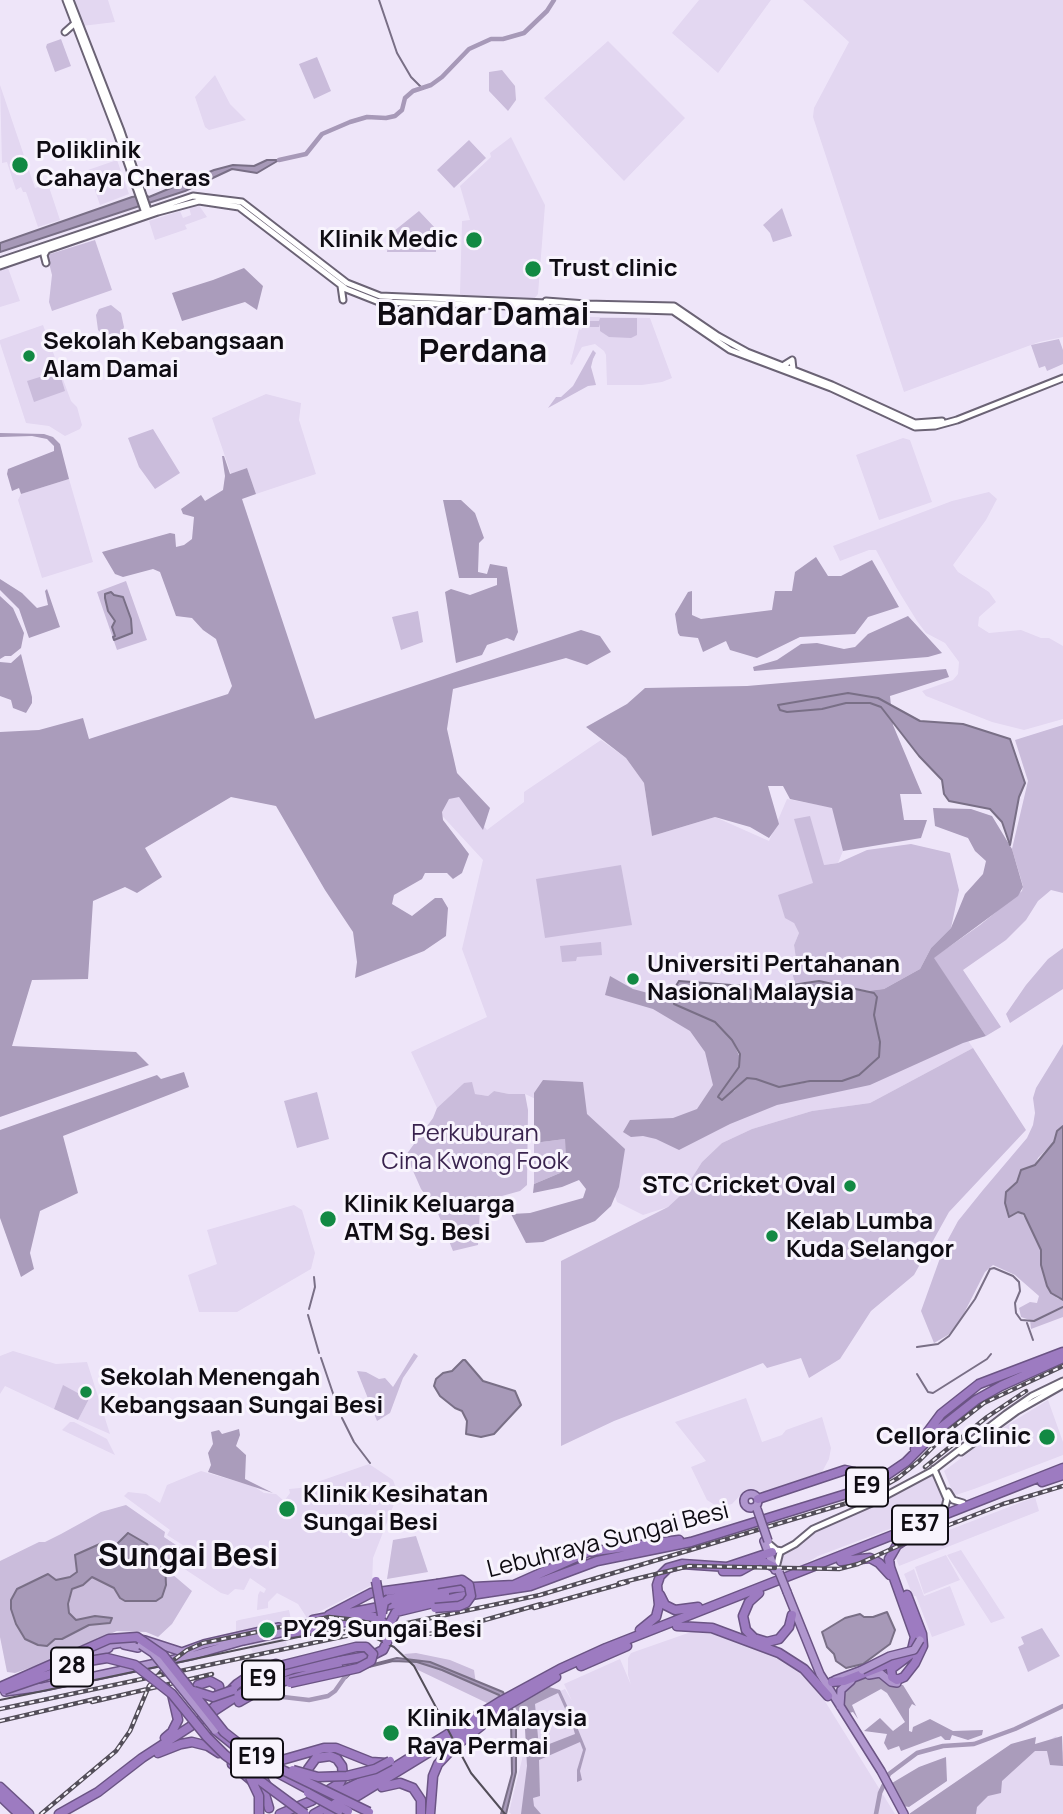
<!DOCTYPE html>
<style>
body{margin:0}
canvas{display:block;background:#eee5f9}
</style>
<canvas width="1063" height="1814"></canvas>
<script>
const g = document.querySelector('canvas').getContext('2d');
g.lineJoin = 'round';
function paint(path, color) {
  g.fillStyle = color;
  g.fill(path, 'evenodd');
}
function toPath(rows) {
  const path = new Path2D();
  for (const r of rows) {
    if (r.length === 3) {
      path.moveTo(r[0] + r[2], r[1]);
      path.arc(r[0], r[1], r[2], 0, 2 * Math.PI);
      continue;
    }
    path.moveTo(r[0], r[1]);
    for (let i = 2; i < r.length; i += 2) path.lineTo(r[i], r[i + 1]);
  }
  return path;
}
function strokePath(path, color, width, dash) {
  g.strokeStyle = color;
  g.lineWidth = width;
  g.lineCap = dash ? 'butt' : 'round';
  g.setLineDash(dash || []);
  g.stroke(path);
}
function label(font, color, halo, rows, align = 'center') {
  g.font = font + ' Manrope,sans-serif';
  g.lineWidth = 6;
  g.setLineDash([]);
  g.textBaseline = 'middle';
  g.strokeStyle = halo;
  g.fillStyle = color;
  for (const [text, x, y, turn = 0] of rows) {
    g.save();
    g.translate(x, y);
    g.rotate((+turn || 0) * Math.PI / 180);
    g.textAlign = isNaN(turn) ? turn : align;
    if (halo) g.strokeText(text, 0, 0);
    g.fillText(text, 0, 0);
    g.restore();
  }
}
paint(toPath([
 [72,0,108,0,115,22,82,26],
 [699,0,771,0,718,73,672,33],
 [803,0,1063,0,1063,337,1039,342,904,392,813,117,814,108,849,42],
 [608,41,685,118,624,181,544,98],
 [215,75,230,104,246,120,209,130,205,127,195,97],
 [0,85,35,188,48,184,60,220,38,227,26,192,23,192,21,187,16,190,7,162,2,163],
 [511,137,545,205,538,294,534,299,468,297,460,294,462,221,470,220,460,186,491,157,490,153],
 [117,160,129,194,100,205,88,170],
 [198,204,207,217,185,225,187,229,155,240,149,221,180,211,183,218,191,215,189,207],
 [8,268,20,301,0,307,0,270],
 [589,317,650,318,672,378,662,382,642,385,607,385,606,355,604,351,595,344,582,347,572,365,570,364,579,329,581,330],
 [43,325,71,401,77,407,82,425,80,429,65,436,49,426,26,423,0,343,0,340],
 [266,394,301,403,299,420,316,474,256,494,247,468,231,474,212,418],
 [903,438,910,440,932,502,879,520,856,455],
 [69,479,93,562,42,578,18,500,21,494],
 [989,492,997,499,986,520,953,565,958,572,989,592,996,602,979,617,978,626,989,633,1021,630,1041,638,1049,638,1063,646,1063,719,1024,730,992,722,926,696,922,691,953,680,958,674,959,662,945,643,926,633,917,621,896,587,876,550,869,550,840,561,833,546,952,501],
 [601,740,626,758,644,783,652,836,715,817,769,841,787,799,835,808,843,851,838,863,824,865,813,884,800,889,794,923,799,933,794,945,796,959,793,976,795,983,784,986,776,994,760,999,674,1004,874,993,868,991,884,989,920,969,973,1048,870,1103,812,1111,752,1129,722,1143,702,1162,681,1195,668,1207,643,1215,617,1202,599,1146,574,1117,525,1094,509,1094,494,1091,488,1096,475,1094,464,1083,437,1108,411,1052,487,1017,462,949,483,860,436,809,457,791,487,830,524,802,524,792],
 [294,1205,302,1210,315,1253,311,1269,237,1312,199,1312,188,1275,217,1264,207,1230],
 [13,1351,56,1364,87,1362,110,1434,78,1420,89,1399,63,1386,54,1409,5,1386,0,1394,0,1356],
 [746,1398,762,1442,782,1435,786,1430,822,1417,831,1448,829,1459,822,1472,767,1492,745,1490,732,1504,718,1507,707,1500,691,1467,706,1461,675,1422],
 [1048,1400,1063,1442,1063,1455,974,1489,956,1495,953,1493,944,1471,996,1432],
 [70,1422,74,1422,107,1439,115,1455,62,1430],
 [369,1464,393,1480,398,1494,373,1558,372,1585,307,1618,298,1604,277,1593,268,1602,268,1608,257,1610,258,1595,260,1591,264,1593,266,1589,250,1578,244,1590,235,1589,228,1595,221,1593,180,1566,189,1549,167,1535,170,1530,124,1496,128,1492,146,1494,160,1503,167,1485,201,1471,253,1486,264,1493,276,1494,284,1501,290,1493,289,1489,300,1488],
 [932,1476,939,1480,946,1503,940,1510,818,1556,787,1575,779,1558,815,1529,923,1478],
 [1035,1497,1039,1511,899,1566,894,1553,897,1550],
 [961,1550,1005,1618,991,1623,947,1555],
 [946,1555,960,1580,924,1594,915,1567],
 [914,1569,924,1596,950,1586,965,1625,932,1637,916,1596,913,1596,904,1574],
 [289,1610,295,1639,286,1641,287,1646,253,1653,243,1632,236,1633,236,1621,239,1620],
 [691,1632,715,1632,771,1653,796,1667,818,1690,895,1814,511,1814,509,1812,530,1727,528,1705,565,1689,572,1701,564,1684,620,1659,631,1685,628,1675,628,1658,631,1653],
 [1056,1736,1063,1752,1063,1814,914,1814,1016,1761]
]), '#e3d7f1');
paint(toPath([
 [61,39,71,66,55,72,46,47,47,44],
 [317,57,331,91,314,99,299,64],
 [502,70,515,86,516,100,508,111,489,91,489,72],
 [469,140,486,158,454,188,437,170],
 [782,208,792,236,773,242,770,233,763,225],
 [419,211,436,229,436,252,387,252,389,235],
 [95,240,112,290,52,311,49,302,52,275,47,255],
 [111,305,121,313,124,327,121,335,108,340,98,330,96,315,99,309],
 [600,318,637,318,637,335,631,338,609,337,600,331,600,324,599,327,587,327,588,321,599,321],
 [1059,339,1063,350,1063,364,1047,371,1045,366,1039,368,1031,345],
 [593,350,596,353,593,359,591,367,596,385,588,386,548,408,556,397,561,397,573,386],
 [59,371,65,391,34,402,27,381],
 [153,429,180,473,155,489,139,467,128,438],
 [126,581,147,640,117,650,97,592],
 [418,611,423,642,401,650,392,617],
 [1063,725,1063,893,1051,890,1038,901,1026,920,1006,940,963,970,1001,1027,986,1036,933,958,980,925,1022,891,1023,886,1012,849,1028,781,1015,740],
 [810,816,824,865,838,863,867,850,911,844,950,853,959,890,951,928,931,948,920,969,884,989,868,991,819,981,795,983,793,976,796,959,794,945,799,933,794,923,785,918,778,895,813,883,794,819],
 [621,865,632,925,545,938,536,879],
 [601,942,602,955,577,957,576,961,562,962,560,946],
 [1063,948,1063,989,1010,1023,1006,1014,1026,985,1048,959],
 [1063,1044,1063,1126,1057,1131,1054,1142,1038,1158,1035,1165,1008,1189,1005,1203,1009,1217,1020,1212,1026,1219,1041,1250,1041,1261,1057,1298,1063,1300,1063,1317,1031,1329,1030,1320,1021,1317,1019,1308,1030,1302,1037,1303,1039,1296,1015,1275,993,1265,985,1272,960,1321,948,1335,934,1343,921,1311,944,1247,958,1221,983,1190,1027,1138,1033,1125,1035,1113,1033,1098,1036,1088],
 [973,1048,1026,1130,949,1212,914,1275,871,1311,840,1359,809,1378,801,1358,767,1368,763,1363,614,1421,561,1446,561,1261,668,1207,681,1195,702,1162,722,1143,752,1129,812,1111,870,1103],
 [472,1082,475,1094,488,1096,494,1091,509,1094,525,1094,528,1110,527,1185,520,1191,484,1201,480,1209,478,1245,453,1251,437,1211,421,1189,406,1155,433,1118,437,1108,464,1083],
 [317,1092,329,1139,297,1148,284,1101],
 [565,1139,566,1166,560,1173,534,1184,534,1143],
 [414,1353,418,1356,403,1378,390,1413,377,1421,357,1371,366,1372,379,1379,385,1378,393,1387],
 [63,1385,89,1399,78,1420,54,1409],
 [126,1505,165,1532,164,1537,185,1551,172,1574,192,1591,172,1624,158,1637,146,1632,117,1631,75,1648,62,1657,15,1673,7,1672,0,1637,0,1561,39,1542,45,1542,61,1534,101,1512],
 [126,1534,141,1540,152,1553,158,1556,156,1601,125,1601,120,1598,114,1588,92,1577,83,1585,72,1589,68,1610,70,1615,76,1620,95,1616,112,1618,109,1624,89,1625,64,1638,55,1639,52,1642,26,1639,16,1624,11,1606,11,1600,21,1586,48,1574,56,1580,70,1577,77,1572,75,1555,102,1543,116,1545],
 [416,1536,428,1572,387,1579,393,1540],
 [1042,1628,1060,1656,1028,1672,1018,1647,1024,1644,1021,1637],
 [416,1653,450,1660,474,1670,476,1684,500,1696,487,1703,418,1670,404,1654]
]), '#cabcdb');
paint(toPath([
 [244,268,263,286,257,310,245,302,182,321,172,293,213,280],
 [0,433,44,434,53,437,60,444,69,479,21,494,19,488,12,491,7,474,8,469,54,451,54,446,47,439,32,436,0,437],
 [222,456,224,456,230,474,247,468,256,494,242,499,315,719,581,630,600,636,611,652,587,665,566,658,453,689,447,729,457,773,490,808,483,830,459,797,449,799,442,812,443,820,469,854,462,873,453,879,447,873,425,873,422,879,394,895,392,904,412,916,435,898,442,898,448,908,446,936,424,951,355,978,357,962,353,932,325,890,276,806,231,797,145,848,162,877,137,893,125,887,93,901,88,979,32,980,12,1046,136,1052,149,1065,0,1117,0,732,39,730,83,718,89,739,228,694,232,686,216,639,203,630,192,618,176,616,160,572,153,569,123,577,115,574,102,552,170,533,175,534,176,547,184,545,192,539,194,517,183,514,181,509,201,495,205,501,223,490,225,476],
 [443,500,461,500,475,513,484,538,479,543,478,572,487,574,490,564,507,567,518,632,514,641,507,638,487,645,482,655,456,663,445,592,451,589,470,595,497,585,497,578,459,578],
 [816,557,828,576,841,576,872,560,899,607,868,617,855,634,800,637,757,658,730,650,726,641,703,652,698,638,680,636,678,633,675,614,688,592,692,591,692,615,701,619,772,610,775,591,792,591,795,572],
 [0,579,22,593,37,608,48,605,45,591,47,589,60,627,29,638,19,609,0,590],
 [0,596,13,608,24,633,21,648,11,656,5,656,0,659],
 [908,616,942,653,928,657,754,671,753,667,777,660,801,644,817,643,844,649,855,647,868,634],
 [21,654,32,697,32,703,26,713,13,708,11,700,0,696,0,662,11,663],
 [946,669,949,677,890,696,893,725,922,794,900,794,904,820,927,820,921,838,843,851,832,808,790,799,783,786,768,786,779,824,769,838,750,827,715,817,652,836,644,783,626,758,586,727,627,704,645,688,747,686],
 [933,808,971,809,992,816,1012,849,1023,887,1018,896,934,958,986,1036,963,1043,870,1085,777,1105,730,1124,679,1150,656,1139,643,1136,631,1137,623,1132,630,1120,673,1118,697,1109,713,1085,705,1052,690,1031,653,1009,605,995,610,976,633,989,674,1000,674,1004,715,1022,724,1030,732,1040,741,1060,739,1067,719,1095,734,1091,747,1078,756,1079,779,1087,821,1080,880,1042,874,1015,876,1001,874,993,868,991,884,989,920,969,931,948,951,928,965,894,983,874,986,861,975,851,968,838,935,826],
 [184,1072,189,1087,63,1136,78,1193,40,1211,30,1253,34,1269,21,1277,0,1218,0,1130,157,1075,161,1079],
 [543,1080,583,1082,587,1114,625,1149,619,1187,611,1206,595,1221,543,1242,526,1243,511,1214,530,1213,583,1198,586,1189,579,1180,562,1187,533,1193,534,1184,560,1173,566,1166,565,1139,534,1143,534,1093],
 [239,1429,240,1435,236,1446,246,1455,245,1479,273,1493,208,1472,211,1465,208,1453,213,1444,211,1432,219,1430,222,1434],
 [877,1674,896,1685,903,1685,916,1706,912,1704,909,1709,909,1731,912,1732,913,1727,930,1719,953,1731,983,1730,982,1735,968,1740,952,1735,950,1740,945,1740,941,1736,901,1751,899,1746,888,1750,884,1743,887,1734,864,1731,880,1718,893,1731,905,1722,887,1693,881,1689,852,1705,858,1719,853,1712,849,1713,844,1710,841,1697,844,1689,853,1683],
 [549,1687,560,1690,570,1712,567,1713,558,1693,535,1704,539,1748,575,1734,570,1717,573,1717,586,1749,580,1771,582,1780,577,1782,577,1770,583,1750,580,1742,539,1760,540,1796,533,1798,534,1806,541,1814,521,1814,527,1766,525,1729,515,1707],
 [1062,1736,1063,1766,1050,1765,1047,1751,1035,1751,1002,1781,1001,1793,988,1796,977,1807,976,1814,909,1814,1011,1744,1036,1737,1035,1744],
 [946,1757,947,1781,909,1807,903,1806,892,1783,919,1767]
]), '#aa9cbb');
const water = toPath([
 [267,160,279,160,257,173,232,169,185,191,0,252,0,243,132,197,146,195,149,197,214,170,233,165,254,166,267,160],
 [111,592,114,595,123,597,131,619,132,633,114,640,113,637,115,636,112,627,115,621,108,611,105,598,105,594,111,592],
 [848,693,878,698,920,721,963,724,1010,739,1025,783,1019,797,1010,845,1002,822,990,809,949,801,944,794,942,780,919,756,881,707,870,703,846,703,822,709,787,712,780,710,778,705,848,693],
 [679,981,744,986,752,990,751,998,760,999,762,995,776,994,777,989,784,986,819,981,874,993,877,997,874,1015,880,1042,879,1057,859,1075,842,1081,810,1081,779,1087,756,1079,747,1078,722,1100,718,1097,719,1095,739,1067,740,1054,732,1040,715,1022,674,1004,674,989,679,981],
 [1063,1126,1063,1300,1051,1293,1047,1286,1041,1265,1041,1250,1024,1214,1018,1212,1009,1217,1005,1203,1006,1192,1017,1182,1021,1170,1035,1165,1054,1142,1057,1131,1063,1126],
 [463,1360,465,1360,483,1381,515,1391,521,1405,494,1434,481,1437,466,1434,467,1421,462,1411,455,1408,440,1396,434,1386,436,1379,443,1373,452,1371,463,1360],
 [128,1533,147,1544,152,1553,165,1561,166,1585,162,1597,156,1601,125,1601,120,1598,114,1588,92,1577,83,1585,72,1589,68,1604,69,1613,76,1620,95,1616,112,1618,110,1623,89,1625,62,1639,55,1639,47,1646,38,1645,25,1639,16,1624,11,1609,11,1600,17,1589,48,1574,56,1580,70,1577,77,1572,75,1555,102,1543,116,1545,128,1533],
 [887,1612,895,1630,890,1644,863,1664,846,1668,836,1661,834,1654,827,1647,822,1632,845,1618,860,1614,864,1617,873,1617,887,1612],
 [397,1658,430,1662,503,1692,516,1717,516,1772,506,1814,501,1814,512,1774,511,1720,499,1695,442,1670,417,1662,393,1661,353,1671,346,1678,344,1677,351,1670,397,1658]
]);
paint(water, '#a799b8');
strokePath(water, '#796f86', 2);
strokePath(toPath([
 [379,0,397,53,411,77,423,89],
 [309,1309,315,1287,314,1277],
 [308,1315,319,1353],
 [1027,1323,1033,1340],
 [917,1347,938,1344,949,1336,975,1299,990,1269,994,1268,1013,1276,1019,1282,1020,1291,1015,1303,1016,1313,1021,1320,1034,1321,1063,1307],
 [321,1358,340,1414],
 [917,1374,928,1392,933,1393,987,1359,991,1354],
 [342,1418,354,1442,370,1463]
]), '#796f86', 2);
strokePath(toPath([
 [279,160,306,154,322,134,350,122,367,117,386,118,395,116,402,110,405,98,413,91,431,85,442,77,469,49,491,39,503,39,524,33,547,11,554,0],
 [277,1692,283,1697,309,1700,328,1696,335,1691,347,1674],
 [876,1814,880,1793,889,1774,917,1753,943,1746,974,1744,1015,1729,1063,1706]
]), '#a799b8', 4.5);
const secondary = toPath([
 [66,0,117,133,145,213],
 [70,0,121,131,149,213],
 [65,32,74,24],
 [0,261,193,196,242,202,347,283,380,296,547,303],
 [46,263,44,255,47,250],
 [0,266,158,212,199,201,239,207,346,289,379,302,673,311,730,350,831,388,915,427,935,426,957,420,1063,378],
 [341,286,343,300],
 [546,301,586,304],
 [585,304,674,306,718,336,747,352,832,385,915,423,942,421],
 [784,365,792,360,793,369],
 [961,1452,1017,1411,1063,1385],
 [934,1469,947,1499,945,1507,939,1512],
 [948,1492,953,1500,963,1503],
 [769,1544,776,1550,782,1551],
 [777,1564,780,1552,795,1544,813,1529,872,1503,932,1471,1006,1414,1032,1396,1063,1381]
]);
const trunk = toPath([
 [751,1501,7],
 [764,1541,775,1570],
 [787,1592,820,1674,881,1771,904,1814],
 [129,1642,138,1639,145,1640,182,1652,204,1644,279,1627],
 [124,1645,138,1648],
 [85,1660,109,1648],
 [51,1670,99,1647,127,1642],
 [869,1675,880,1673,891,1682,897,1683],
 [835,1680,862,1670],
 [5,1692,43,1687,194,1655,243,1641,335,1621],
 [840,1706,841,1690,851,1681]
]);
const motorway = toPath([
 [915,1449,941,1414,979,1384,1063,1352],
 [1042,1482,1063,1475],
 [853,1488,858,1478,854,1472],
 [758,1499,845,1470,877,1477],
 [841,1561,870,1558,879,1563,890,1575],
 [723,1571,740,1571,760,1560,774,1567],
 [759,1593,749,1602,743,1616,746,1630,754,1638,767,1642,779,1639,789,1627,792,1615],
 [660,1595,665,1605,675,1610,698,1607],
 [907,1595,922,1634,923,1646,915,1663,904,1677,897,1680,892,1677,891,1669,911,1654,915,1637,890,1567,889,1559,897,1545,922,1529],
 [389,1599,454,1588,514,1585,588,1552,679,1540],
 [329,1615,371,1593,437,1584],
 [313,1620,445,1594],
 [390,1623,396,1612,458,1597,530,1586,597,1561,691,1542,856,1491,884,1477,906,1462,938,1430,976,1400,1001,1386,1063,1358],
 [677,1626,712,1628,779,1653,804,1669,828,1696],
 [640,1630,656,1617,659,1605,657,1585,660,1576,668,1568,682,1564,727,1567,772,1552],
 [286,1633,304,1632,369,1616,379,1618,384,1624],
 [581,1666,627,1646],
 [832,1682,844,1681,896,1661],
 [194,1696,198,1685,210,1681,219,1686,221,1699],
 [239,1702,267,1686,338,1666],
 [213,1708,237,1684,256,1671,276,1664],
 [215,1730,250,1758,317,1794],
 [165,1738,172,1732,178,1720,172,1694],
 [158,1753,181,1744,192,1742,208,1746,219,1753],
 [242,1753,246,1752,266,1759,282,1760,324,1748,336,1748,371,1762,386,1763],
 [241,1756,261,1775,268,1788],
 [232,1764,264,1791,269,1808],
 [0,1787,29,1814],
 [382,1787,400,1783,413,1788,421,1800,421,1814],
 [333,1795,375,1775],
 [0,1796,19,1814],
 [59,1814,98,1792,142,1758,260,1681,293,1669,373,1655,383,1650,387,1642],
 [280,1814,311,1801,340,1783,343,1776,342,1766,337,1759,330,1756,316,1758,308,1769,309,1779,320,1796],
 [314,1814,360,1789,501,1701,560,1669,606,1648,1063,1468],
 [328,1814,457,1735,556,1677],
 [430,1814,433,1776,438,1764,453,1748,481,1726]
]);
strokePath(secondary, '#6b6375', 9);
strokePath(trunk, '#6b5484', 10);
strokePath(motorway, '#6b5484', 11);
strokePath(secondary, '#fff', 5);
strokePath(trunk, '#b096ce', 7);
strokePath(motorway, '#9d7bc1', 8);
strokePath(toPath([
 [0,1700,322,1632,342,1630,364,1633,394,1647,414,1666,471,1773,505,1814]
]), '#534e59', 2);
const rail = toPath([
 [925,1467,987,1417,1026,1391],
 [619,1583,689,1566,839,1569,858,1564,918,1537,1003,1504,1063,1486],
 [534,1608,628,1582],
 [92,1702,212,1674],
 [0,1709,540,1595,844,1504,870,1494,898,1478,919,1461,953,1427,984,1403,1063,1366],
 [0,1721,99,1698],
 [41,1814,116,1751,130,1731,149,1686,167,1665,187,1650,203,1643,329,1617,356,1620,405,1632,426,1634,439,1633,541,1604]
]);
strokePath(rail, '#534e59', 4.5);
strokePath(rail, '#f8f4fd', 2, [5]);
const trunkBridge = toPath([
 [757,1509,768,1541],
 [779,1572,787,1592],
 [141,1645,153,1653,215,1730],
 [862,1670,890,1656,914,1650,920,1640]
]);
const motorwayBridge = toPath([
 [376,1581,382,1615],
 [435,1608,459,1606,466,1603,471,1596,469,1585,462,1580,437,1584],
 [382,1612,384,1602,389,1599],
 [390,1623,393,1638],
 [384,1624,387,1642],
 [262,1673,280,1666,356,1647,366,1647,373,1654,371,1661,358,1668,290,1683],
 [0,1687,109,1639,137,1637,163,1655,224,1732,247,1750,264,1761,369,1812],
 [4,1690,89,1661,107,1658,135,1665,172,1694,207,1737,225,1755,305,1814],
 [194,1691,213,1697,233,1690],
 [293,1770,318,1777,347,1776,375,1769,390,1761],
 [250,1777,259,1796,259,1814],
 [308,1793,339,1810],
 [335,1804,348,1811]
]);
strokePath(trunkBridge, '#6b5484', 10, []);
strokePath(motorwayBridge, '#6b5484', 11, []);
strokePath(trunkBridge, '#b096ce', 7);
strokePath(motorwayBridge, '#9d7bc1', 8);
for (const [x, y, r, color] of [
 [20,165,9,"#128943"],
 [474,240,9,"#128943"],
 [533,269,9,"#128943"],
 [29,356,7,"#128943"],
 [633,979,7,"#128943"],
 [850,1186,7,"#128943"],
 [328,1219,9,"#128943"],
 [772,1236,7,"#128943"],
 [86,1392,7,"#128943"],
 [1047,1437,9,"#128943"],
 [287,1509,9,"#128943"],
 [267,1630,9,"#128943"],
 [391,1733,9,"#128943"]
]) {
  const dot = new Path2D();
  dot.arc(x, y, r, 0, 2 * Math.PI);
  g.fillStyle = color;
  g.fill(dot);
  strokePath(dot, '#f8f4fd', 2.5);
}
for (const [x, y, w] of [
 [867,1487,42],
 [920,1525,56],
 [72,1667,42],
 [263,1680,42],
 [257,1758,52]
]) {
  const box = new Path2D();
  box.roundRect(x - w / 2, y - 19.5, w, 39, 5);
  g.fillStyle = '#f8f4fd';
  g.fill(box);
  strokePath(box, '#0f0c13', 2);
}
label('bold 23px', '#0f0c13', null, [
 ["E9",867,1487],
 ["E37",920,1525],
 ["28",72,1667],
 ["E9",263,1680],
 ["E19",257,1758]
]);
label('bold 24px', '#0f0c13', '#f8f4fd', [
 ["Poliklinik",36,151],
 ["Cahaya Cheras",36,179],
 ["Klinik Medic",458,240,"right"],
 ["Trust clinic",549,269],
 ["Sekolah Kebangsaan",43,342],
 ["Alam Damai",43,370],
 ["Universiti Pertahanan",647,965],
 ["Nasional Malaysia",647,993],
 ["STC Cricket Oval",836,1186,"right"],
 ["Klinik Keluarga",344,1205],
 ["ATM Sg. Besi",344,1233],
 ["Kelab Lumba",786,1222],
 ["Kuda Selangor",786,1250],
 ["Sekolah Menengah",100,1378],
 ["Kebangsaan Sungai Besi",100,1406],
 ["Cellora Clinic",1031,1437,"right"],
 ["Klinik Kesihatan",303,1495],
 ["Sungai Besi",303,1523],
 ["PY29 Sungai Besi",283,1630],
 ["Klinik 1Malaysia",407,1719],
 ["Raya Permai",407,1747]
], 'left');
label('24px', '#39234e', '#f8f4fd', [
 ["Perkuburan",475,1134],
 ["Cina Kwong Fook",475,1162]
]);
label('24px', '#0f0c13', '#f8f4fd', [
 ["Lebuhraya Sungai Besi",608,1541,-14]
]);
label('bold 32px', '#0f0c13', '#f8f4fd', [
 ["Bandar Damai",483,316],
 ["Perdana",483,353],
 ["Sungai Besi",188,1557]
]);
</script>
